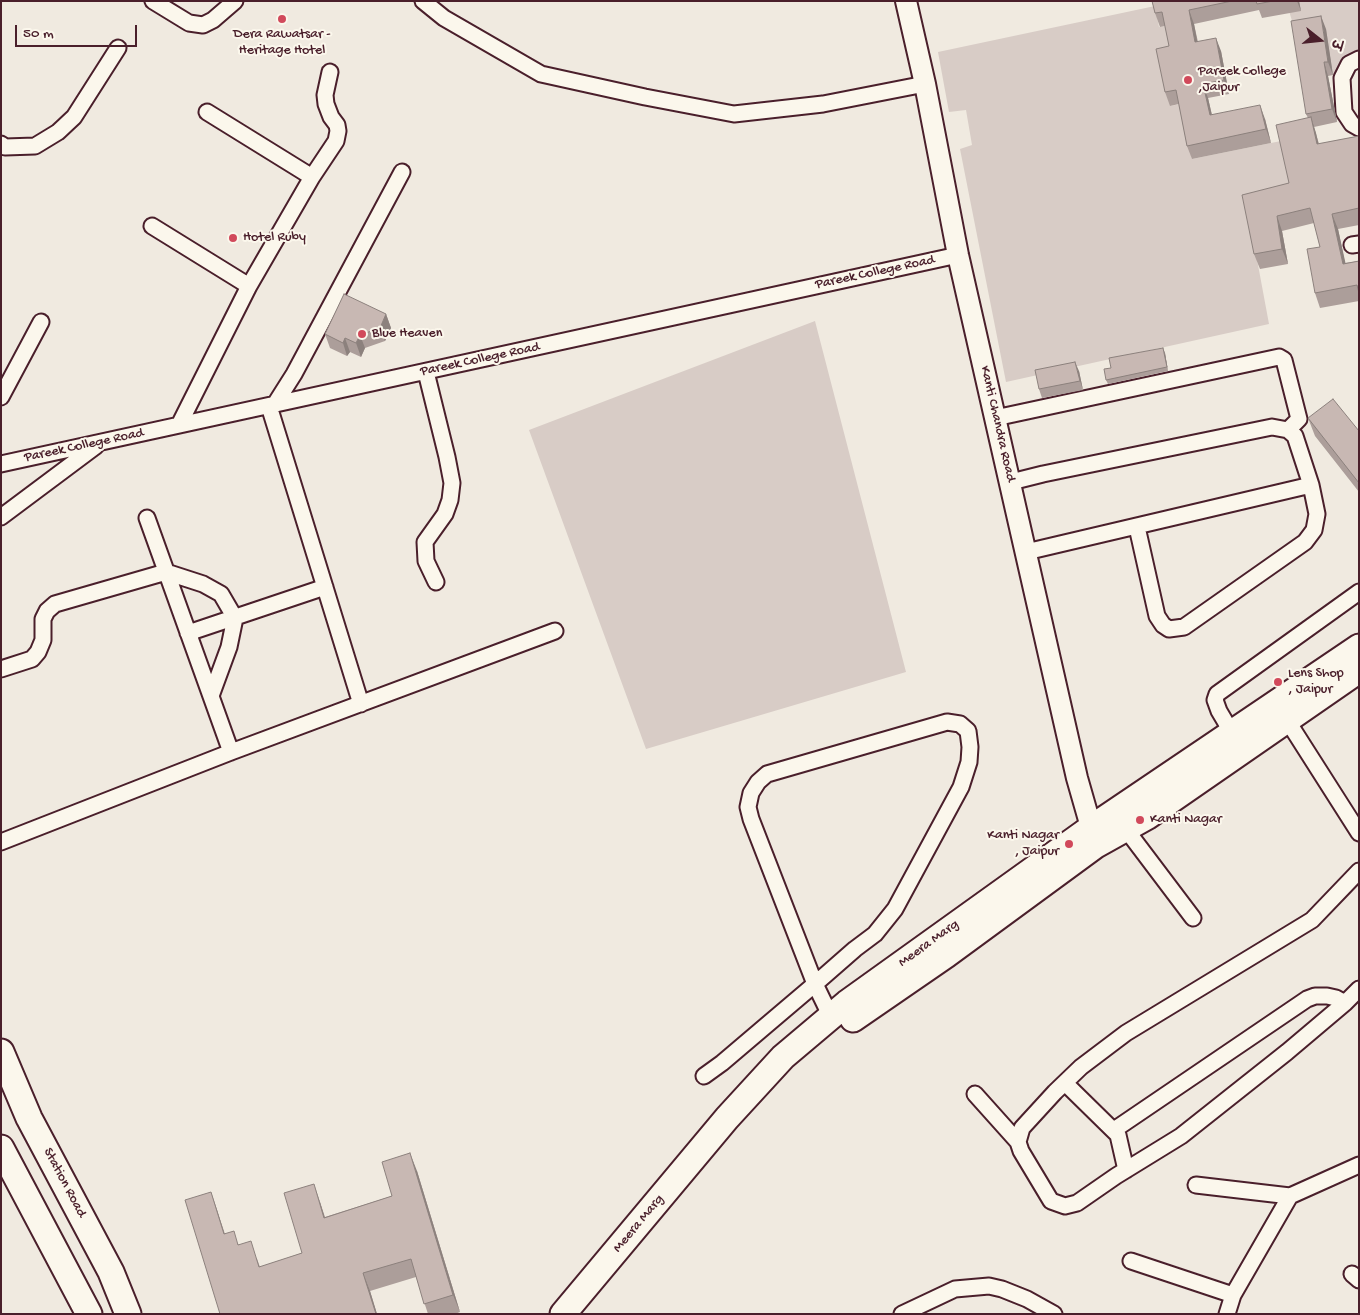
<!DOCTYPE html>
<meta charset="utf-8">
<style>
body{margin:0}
#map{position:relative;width:1360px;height:1315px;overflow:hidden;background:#f0eae0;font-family:"Gochi Hand","Playpen Sans Deva",sans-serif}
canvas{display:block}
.frame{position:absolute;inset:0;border:2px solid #4a1f2b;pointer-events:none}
.north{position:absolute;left:1295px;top:15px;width:50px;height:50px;-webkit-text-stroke:4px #fbf7ec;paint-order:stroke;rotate:106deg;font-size:14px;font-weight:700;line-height:20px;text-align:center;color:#4a1f2b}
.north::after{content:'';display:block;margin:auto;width:18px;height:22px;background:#4a1f2b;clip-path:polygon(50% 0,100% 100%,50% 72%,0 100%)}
.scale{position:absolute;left:15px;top:25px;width:122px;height:22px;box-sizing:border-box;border:2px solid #4a1f2b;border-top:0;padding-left:6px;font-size:15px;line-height:18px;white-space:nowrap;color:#4a1f2b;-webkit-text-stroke:4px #fbf7ec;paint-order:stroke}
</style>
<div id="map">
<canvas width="1360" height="1315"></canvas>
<div class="frame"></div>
<div class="north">उ</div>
<div class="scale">50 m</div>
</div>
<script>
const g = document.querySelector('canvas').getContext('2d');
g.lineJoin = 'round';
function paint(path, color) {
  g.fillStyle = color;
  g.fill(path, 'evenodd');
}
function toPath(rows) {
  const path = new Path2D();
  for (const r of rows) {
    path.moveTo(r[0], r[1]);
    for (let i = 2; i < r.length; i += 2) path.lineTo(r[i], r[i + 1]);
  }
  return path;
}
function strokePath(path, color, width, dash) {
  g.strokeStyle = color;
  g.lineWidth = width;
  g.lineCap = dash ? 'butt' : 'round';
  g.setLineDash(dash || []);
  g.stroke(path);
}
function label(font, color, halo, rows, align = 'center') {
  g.font = font + ' "Gochi Hand",sans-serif';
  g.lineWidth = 4;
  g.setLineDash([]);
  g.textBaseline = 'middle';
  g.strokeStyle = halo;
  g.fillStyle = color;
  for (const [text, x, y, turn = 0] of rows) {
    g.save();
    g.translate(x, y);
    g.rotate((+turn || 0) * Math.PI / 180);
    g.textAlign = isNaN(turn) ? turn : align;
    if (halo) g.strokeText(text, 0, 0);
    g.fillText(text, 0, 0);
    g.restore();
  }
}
paint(toPath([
 [1286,1,1359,1,1359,68,1333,75,1326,30,1296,34],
 [1155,6,1159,27,1167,26,1174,60,1170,106,1181,104,1192,159,1281,141,1295,198,1248,211,1269,324,1006,382,960,149,972,145,966,110,949,112,938,52],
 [815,321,906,672,646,749,529,430]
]), '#d8ccc6');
const minor = toPath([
 [153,1,189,23,203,25,213,20,235,1],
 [423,1,444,18,541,74,645,97,734,114,823,104,925,84],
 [1359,59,1349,64,1342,78,1344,112,1352,124,1359,128],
 [1,144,5,147,35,146,58,132,74,117,118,48],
 [312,177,336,141,338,131,337,125,331,117,326,104,325,95,330,72],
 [152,226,249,286],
 [1352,245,1359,244],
 [426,372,447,457,452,483,450,500,445,514,425,542,426,561,436,582],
 [1,397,41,322],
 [275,404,294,374,402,172],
 [269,406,361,704],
 [995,418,1279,357,1284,360,1299,419,1288,430],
 [179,425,249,286,312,177,207,112],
 [1,464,958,255],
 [1011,482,1043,474,1272,427,1288,430,1295,436,1311,485,1317,514,1314,530,1305,542,1184,627,1169,629,1163,625,1157,616,1137,527],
 [1,517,96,446],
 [147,518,231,752],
 [1026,552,1311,485],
 [188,633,325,587],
 [1,669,32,659,38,652,43,640,43,619,47,611,55,604,166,572,203,584,221,594,235,618,229,647,211,696],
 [1287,720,1359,833],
 [1232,733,1219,711,1215,700,1217,694,1359,592],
 [1125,828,1193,918],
 [1,842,231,752,555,631],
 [1359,871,1312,920,1126,1033,1081,1067,1055,1092,1022,1128,1018,1142,1021,1151,1051,1201,1065,1206,1077,1203,1116,1176,1181,1136,1287,1052,1345,1003,1359,989],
 [704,1076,722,1063,762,1029,815,984,855,949,875,934,895,909,961,787,969,762,970,747,968,731,960,724,947,722,767,774,758,782,751,793,748,807,751,819,815,984,831,1017],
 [1065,1083,1118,1135,1126,1170],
 [975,1094,1018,1142],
 [1114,1130,1307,999,1315,996,1327,996,1336,998,1345,1003],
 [1196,1185,1290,1196],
 [1131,1261,1233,1295],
 [1352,1274,1359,1280],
 [902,1314,955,1289,989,1286,1002,1289,1027,1299,1054,1314],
 [1227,1314,1233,1295,1290,1196,1359,1165]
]);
const tertiary = toPath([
 [906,1,925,84,958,255,1077,778,1095,841]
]);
const primary = toPath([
 [853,1019,946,955,1096,845,1148,816,1359,670],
 [1,1052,29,1118,111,1272,128,1314],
 [1,1148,89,1314],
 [563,1314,727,1118,783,1057,847,1003,1091,828,1359,647]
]);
strokePath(minor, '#4a1f2b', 19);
strokePath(tertiary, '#4a1f2b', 24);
strokePath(primary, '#4a1f2b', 29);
strokePath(minor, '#fbf7ec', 15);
strokePath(tertiary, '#fbf7ec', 20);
strokePath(primary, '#fbf7ec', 25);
paint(toPath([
 [1152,1,1299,1,1301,11,1262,18,1259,10,1194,24,1198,42,1221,51,1229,94,1208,98,1212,115,1265,119,1271,143,1192,159,1187,146,1179,104,1170,106,1165,92,1169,46,1165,26,1160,27,1155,13],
 [1326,29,1333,75,1328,76,1337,122,1314,127,1319,144,1359,136,1359,225,1338,229,1345,263,1359,261,1359,301,1320,308,1315,293,1320,247,1314,223,1282,231,1288,264,1260,269,1254,254,1289,183,1308,118,1306,114],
 [386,314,391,328,385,341,365,348,361,357,350,352,347,356,330,348,325,334],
 [1165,353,1168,371,1108,384,1106,380],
 [1079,371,1083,390,1042,398,1039,389],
 [1308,418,1359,431,1359,492,1315,436],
 [417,1171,460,1312,455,1314,428,1314,416,1277,370,1291,377,1314,220,1314,211,1192,225,1234,257,1259,260,1267,302,1253,320,1202,325,1217,392,1196]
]), '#ac9e9a');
paint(toPath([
 [1297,1,1299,1,1301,11],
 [1189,10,1194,24,1200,56,1195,42],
 [1321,16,1326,29,1333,75,1328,62],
 [1216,38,1221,51,1229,94,1224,80],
 [1324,62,1328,76,1337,122,1332,109],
 [1203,84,1208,98,1215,129,1210,115],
 [1260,105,1265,119,1271,143,1266,129],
 [1311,117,1316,133,1322,159,1317,144],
 [1332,214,1338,229,1349,279,1343,264],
 [1277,216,1282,231,1288,264,1282,249],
 [386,314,391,328,385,341,380,328],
 [360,335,365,348,361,357,356,343],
 [345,338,350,352,347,356,343,343],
 [1163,348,1165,353,1168,371,1167,367],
 [1075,362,1079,371,1083,390,1080,381],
 [410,1153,417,1171,460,1312,453,1295],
 [314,1184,320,1202,330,1235,324,1218],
 [211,1192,217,1210,230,1252,224,1234],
 [363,1273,370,1291,377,1314,376,1314]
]), '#8c817d');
const building = toPath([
 [1152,1,1232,1,1189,10,1195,42,1216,38,1224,80,1203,84,1210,115,1260,105,1266,129,1187,146,1176,90,1165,92,1156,49,1169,46,1162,12,1155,13,1152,1],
 [1256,1,1273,1,1257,4,1256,1],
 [1321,16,1328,62,1324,62,1332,109,1306,114,1291,21,1321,16],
 [1311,117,1317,144,1359,136,1359,208,1332,214,1343,264,1359,261,1359,293,1357,285,1315,293,1307,249,1320,247,1310,208,1277,216,1282,249,1254,254,1242,195,1289,183,1276,125,1311,117],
 [344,294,386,314,380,328,360,335,356,343,345,338,343,343,325,334,344,294],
 [1163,348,1167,367,1106,380,1104,369,1111,368,1109,358,1163,348],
 [1075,362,1080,381,1039,389,1035,370,1075,362],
 [1333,399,1359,431,1359,483,1308,418,1333,399],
 [410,1153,453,1295,424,1304,411,1259,363,1273,376,1314,220,1314,185,1200,211,1192,224,1234,234,1231,238,1245,251,1241,259,1267,302,1253,284,1193,314,1184,324,1218,392,1196,382,1162,410,1153]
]);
paint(building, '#c8b8b3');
strokePath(building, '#8c817d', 1);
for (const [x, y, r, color] of [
 [282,19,5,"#d1495b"],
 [1188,80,5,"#d1495b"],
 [233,238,5,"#d1495b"],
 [362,334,5,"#d1495b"],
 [1278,682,5,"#d1495b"],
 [1140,820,5,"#d1495b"],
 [1069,844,5,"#d1495b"]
]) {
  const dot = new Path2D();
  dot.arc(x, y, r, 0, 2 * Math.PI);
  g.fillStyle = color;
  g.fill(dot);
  strokePath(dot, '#fbf7ec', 2);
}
label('14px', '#4a1f2b', '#fbf7ec', [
 ["Dera Rawatsar -",282,35,"center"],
 ["Heritage Hotel",282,51,"center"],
 ["Pareek College",1198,72],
 [",Jaipur",1198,88],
 ["Hotel Ruby",243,238],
 ["Blue Heaven",372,334],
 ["Lens Shop",1288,674],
 [", Jaipur",1288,690],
 ["Kanti Nagar",1150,820],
 ["Kanti Nagar",1059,836,"right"],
 [", Jaipur",1059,852,"right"]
], 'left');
label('14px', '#4a1f2b', '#fbf7ec', [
 ["Pareek College Road",875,273,-12],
 ["Pareek College Road",480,360,-12],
 ["Kanti Chandra Road",997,424,77],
 ["Pareek College Road",84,446,-12],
 ["Meera Marg",929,944,-36],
 ["Station Road",64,1183,62],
 ["Meera Marg",639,1224,-50]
]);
</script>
